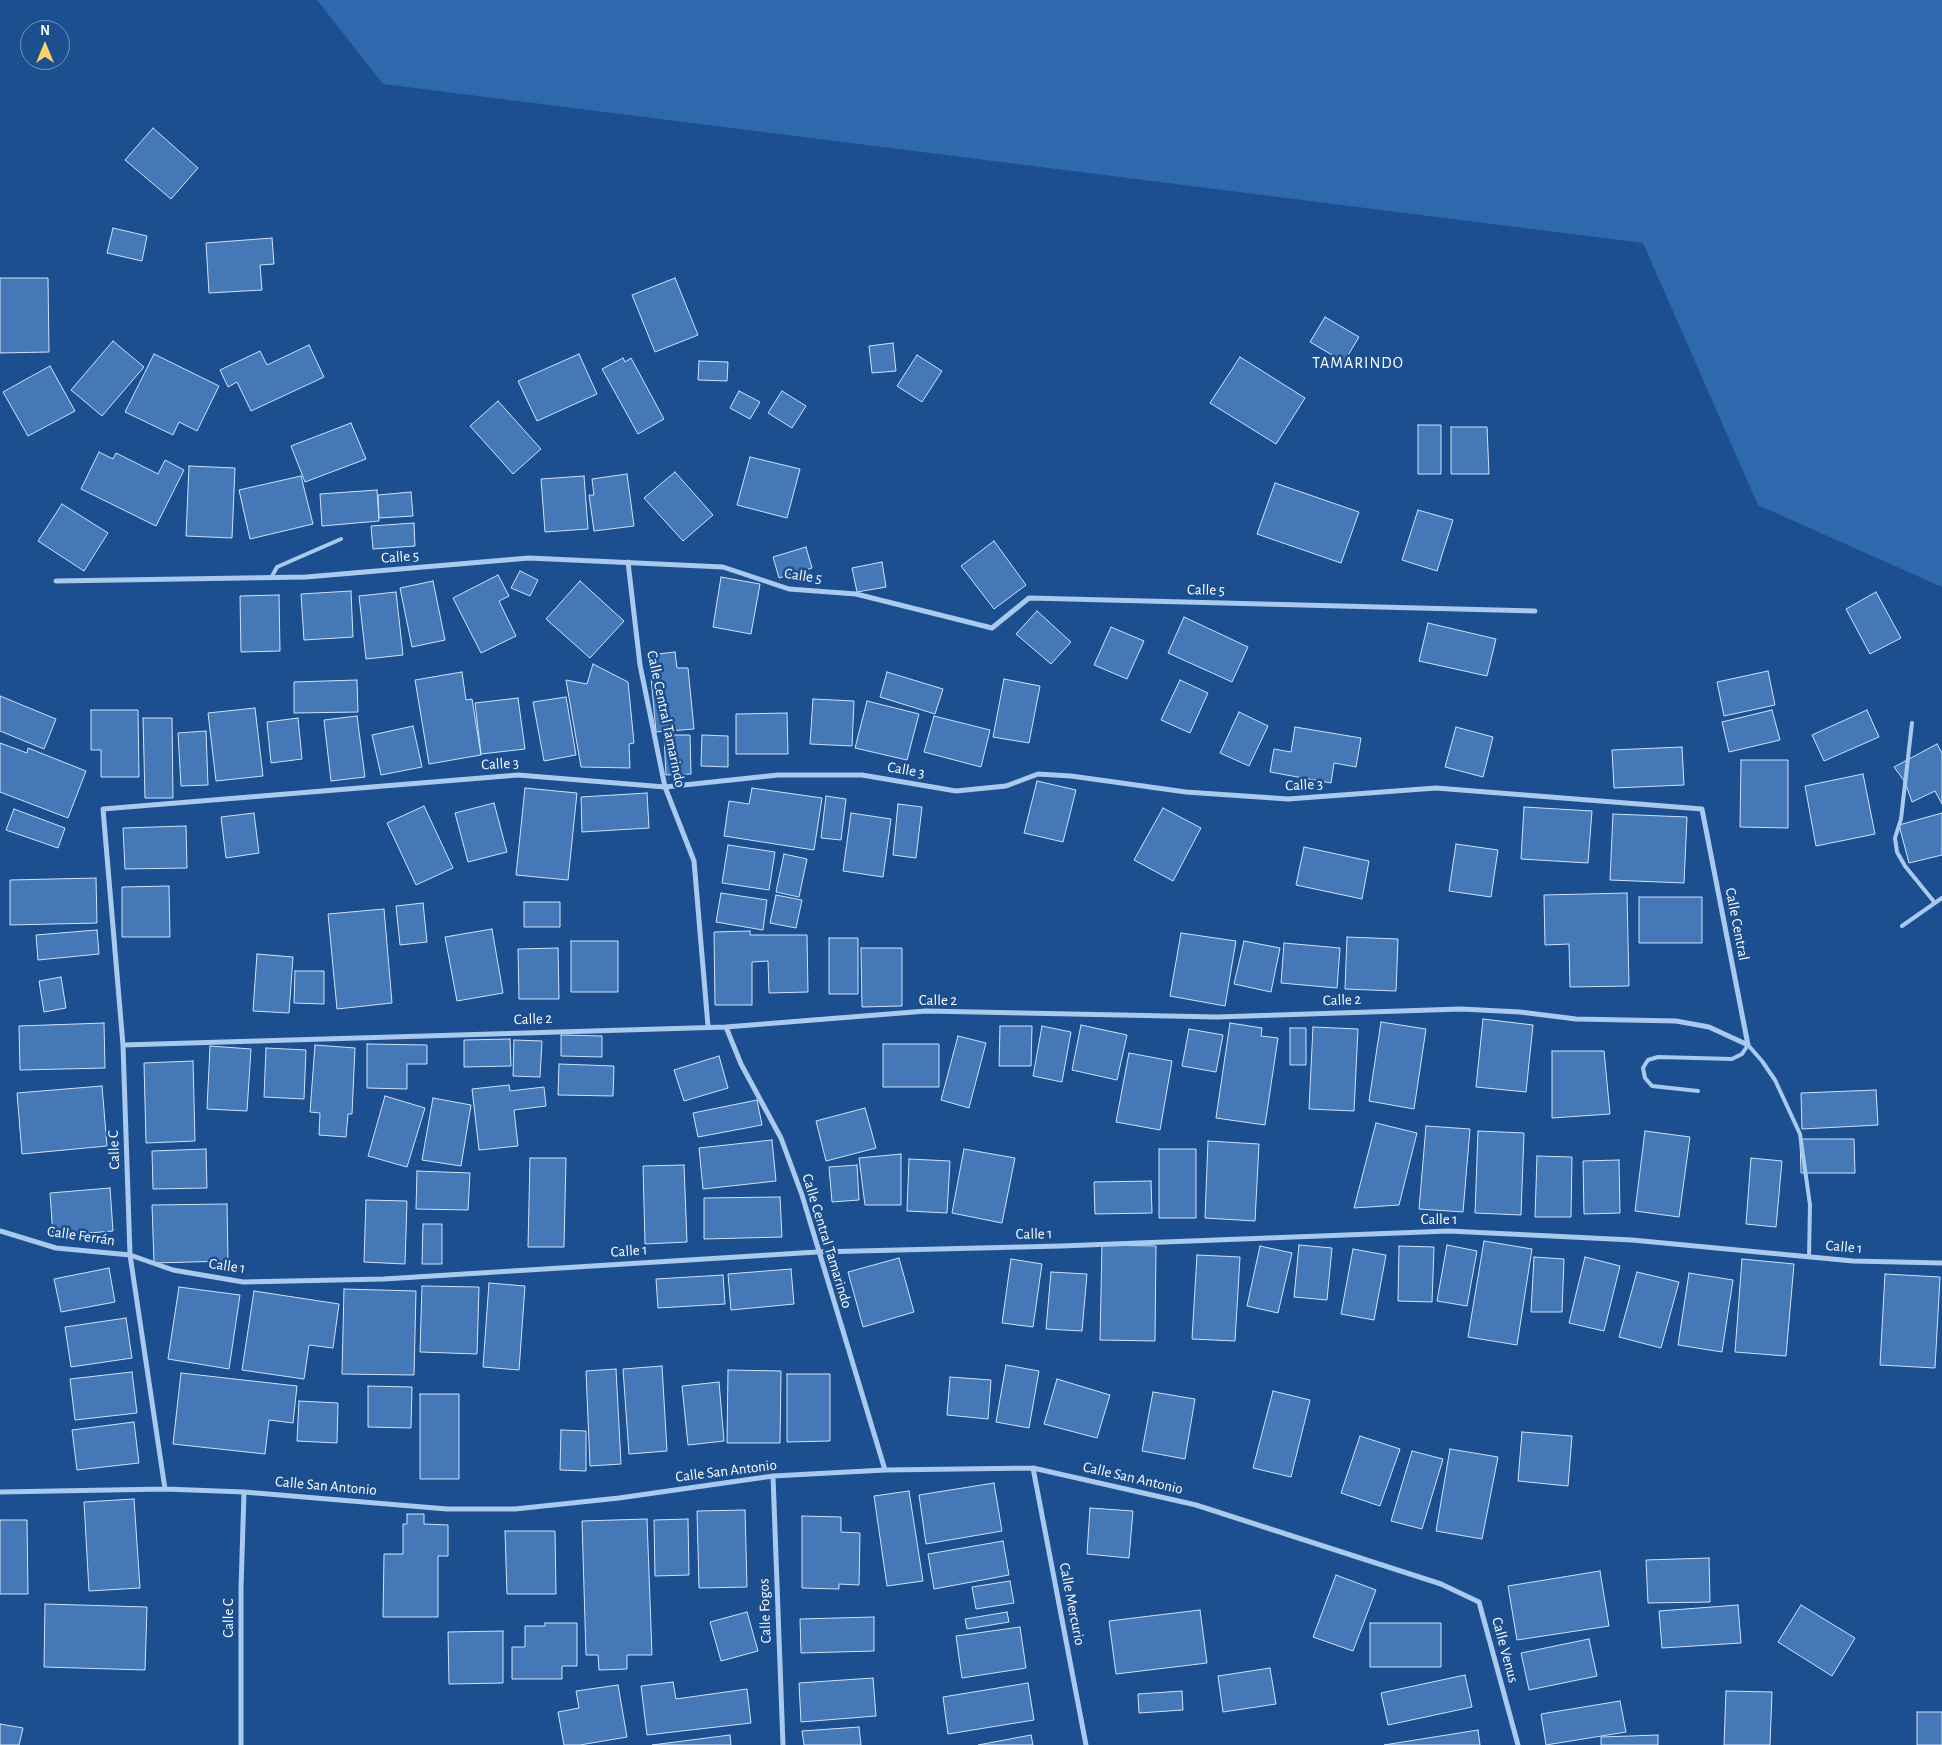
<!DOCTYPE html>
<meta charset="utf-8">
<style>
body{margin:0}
#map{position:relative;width:1942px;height:1745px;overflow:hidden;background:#1b4f8f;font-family:"Alegreya Sans",sans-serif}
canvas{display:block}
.north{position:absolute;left:20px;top:20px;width:50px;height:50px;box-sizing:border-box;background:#1b4f8f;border:1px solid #7695bc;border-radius:50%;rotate:0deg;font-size:14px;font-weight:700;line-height:20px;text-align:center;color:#fff}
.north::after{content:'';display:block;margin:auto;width:18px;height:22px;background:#ffd166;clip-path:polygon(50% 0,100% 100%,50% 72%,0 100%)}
</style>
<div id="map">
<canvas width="1942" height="1745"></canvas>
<div class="north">N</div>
</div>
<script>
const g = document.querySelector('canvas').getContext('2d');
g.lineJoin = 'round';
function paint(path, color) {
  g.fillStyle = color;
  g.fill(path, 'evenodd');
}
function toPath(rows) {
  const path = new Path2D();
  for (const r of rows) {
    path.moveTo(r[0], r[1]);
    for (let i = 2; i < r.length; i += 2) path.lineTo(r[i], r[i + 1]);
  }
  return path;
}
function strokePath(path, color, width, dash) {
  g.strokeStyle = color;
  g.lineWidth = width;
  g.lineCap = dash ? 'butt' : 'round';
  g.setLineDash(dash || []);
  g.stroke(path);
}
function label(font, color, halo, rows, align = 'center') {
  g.font = font + ' "Alegreya Sans",sans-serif';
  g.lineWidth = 5;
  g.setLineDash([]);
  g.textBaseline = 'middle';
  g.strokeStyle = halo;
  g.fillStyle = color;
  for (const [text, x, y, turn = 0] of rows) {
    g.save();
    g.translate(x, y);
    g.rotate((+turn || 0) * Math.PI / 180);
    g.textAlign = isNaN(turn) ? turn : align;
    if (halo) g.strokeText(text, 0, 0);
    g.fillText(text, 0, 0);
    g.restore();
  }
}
paint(toPath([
 [317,0,1942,0,1942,587,1758,505,1643,243,383,84]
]), '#2e69ad');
const building = toPath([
 [153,128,198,168,171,199,125,160,153,128],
 [113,228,147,236,142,261,107,253,113,228],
 [272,238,274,264,260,265,262,290,209,293,206,243,272,238],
 [0,278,48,278,49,352,0,353,0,278],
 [675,278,698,335,655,352,632,295,675,278],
 [1325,317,1359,337,1344,362,1310,342,1325,317],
 [113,341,144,367,102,416,71,390,113,341],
 [893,343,896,371,872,373,869,346,893,343],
 [309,345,324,377,251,411,237,382,228,387,220,370,260,351,267,365,309,345],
 [154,354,219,386,197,431,179,422,173,435,125,412,154,354],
 [579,354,597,394,537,421,518,381,579,354],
 [917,355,942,371,922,402,897,386,917,355],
 [1240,357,1305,398,1276,444,1210,403,1240,357],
 [623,358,625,362,631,358,664,419,638,434,602,369,623,358],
 [699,361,728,362,727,381,698,380,699,361],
 [50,366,75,411,28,436,3,392,50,366],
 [739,391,760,402,750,419,730,408,739,391],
 [782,391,806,406,792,428,768,413,782,391],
 [498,401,541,449,513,474,470,426,498,401],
 [351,423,366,459,305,482,291,446,351,423],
 [1418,425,1441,425,1441,474,1418,474,1418,425],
 [1451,427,1487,427,1489,474,1451,474,1451,427],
 [99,452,113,459,116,453,158,474,165,460,184,470,156,526,81,489,99,452],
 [750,457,800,469,787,518,737,505,750,457],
 [189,466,235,468,232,538,186,536,189,466],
 [675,472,713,515,683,541,644,498,675,472],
 [627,474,634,526,594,531,589,495,594,495,592,479,627,474],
 [301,476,313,524,250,539,239,490,301,476],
 [584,476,588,529,545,532,541,479,584,476],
 [1275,483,1359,512,1341,563,1257,534,1275,483],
 [377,490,379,521,322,526,320,494,377,490],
 [411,492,413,516,379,518,378,495,411,492],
 [62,504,108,533,84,571,38,541,62,504],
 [1418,510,1453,520,1437,571,1402,560,1418,510],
 [414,523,415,546,373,549,371,526,414,523],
 [994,541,1026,585,994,609,961,566,994,541],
 [806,547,812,568,779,578,773,557,806,547],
 [882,562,886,587,857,592,852,568,882,562],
 [520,571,538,580,530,596,511,588,520,571],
 [498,575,509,596,499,601,516,636,481,653,453,598,498,575],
 [721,577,760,584,751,634,713,627,721,577],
 [433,581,445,640,412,647,400,588,433,581],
 [580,581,624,621,590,658,546,619,580,581],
 [351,591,353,637,304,640,301,594,351,591],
 [396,592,403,655,366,659,359,596,396,592],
 [1876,592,1901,638,1870,654,1846,609,1876,592],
 [279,595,280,651,241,652,240,596,279,595],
 [1037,611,1071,642,1051,664,1016,634,1037,611],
 [1184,617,1248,647,1232,682,1168,653,1184,617],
 [1428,623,1496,639,1487,676,1419,661,1428,623],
 [1111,627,1144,641,1127,679,1094,665,1111,627],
 [675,652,677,668,688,668,694,729,656,732,649,655,675,652],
 [593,664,628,682,634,743,629,744,630,768,581,767,566,680,587,684,593,664],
 [1768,671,1775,705,1724,716,1717,682,1768,671],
 [462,672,466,700,472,699,481,755,429,764,415,680,462,672],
 [887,672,943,689,935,714,880,697,887,672],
 [1004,679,1040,686,1029,743,993,737,1004,679],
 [357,680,358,712,294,713,294,682,357,680],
 [1180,680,1208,693,1190,733,1161,720,1180,680],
 [0,696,56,719,44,749,0,731,0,696],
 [566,697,576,755,544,761,533,702,566,697],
 [518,698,525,749,481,754,475,703,518,698],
 [813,699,854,701,852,746,810,744,813,699],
 [867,701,919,714,907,760,855,748,867,701],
 [255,708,263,776,216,781,208,713,255,708],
 [91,710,138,710,139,777,101,777,101,750,91,750,91,710],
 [1772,710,1780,740,1729,752,1722,722,1772,710],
 [1867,710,1879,737,1824,761,1812,735,1867,710],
 [1239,712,1268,726,1249,766,1220,753,1239,712],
 [787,713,788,754,736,754,736,714,787,713],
 [357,716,365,777,331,781,324,720,357,716],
 [934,716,990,730,981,767,924,752,934,716],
 [143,718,172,718,173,798,145,798,143,718],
 [298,718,302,759,271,763,267,722,298,718],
 [413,726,422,767,381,775,372,735,413,726],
 [1295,727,1361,738,1356,767,1334,763,1331,783,1270,772,1274,749,1291,752,1295,727],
 [1456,727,1493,737,1483,777,1445,767,1456,727],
 [206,731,208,785,181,786,178,733,206,731],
 [664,735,690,735,691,774,666,775,664,735],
 [702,735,728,736,728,767,701,766,702,735],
 [0,743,27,753,28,748,86,771,68,818,0,792,0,743],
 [1937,744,1942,753,1942,804,1935,791,1912,802,1905,782,1894,767,1937,744],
 [1682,747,1684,785,1614,788,1612,750,1682,747],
 [1741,760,1788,760,1788,828,1740,827,1741,760],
 [1863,774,1875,834,1816,846,1805,786,1863,774],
 [1037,781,1076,790,1063,842,1024,833,1037,781],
 [525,788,577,793,568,880,516,875,525,788],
 [752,788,822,798,814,850,724,836,729,801,749,804,752,788],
 [647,793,649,828,582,832,581,797,647,793],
 [826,796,846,799,841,840,821,838,826,796],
 [494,803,507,852,468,862,455,813,494,803],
 [898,804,922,807,916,858,893,855,898,804],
 [424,806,453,868,416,885,387,823,424,806],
 [1524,807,1592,811,1588,863,1521,859,1524,807],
 [1163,808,1201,828,1173,881,1134,860,1163,808],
 [14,809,65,828,58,848,6,830,14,809],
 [254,813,259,853,226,858,221,817,254,813],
 [851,813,891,819,883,877,843,871,851,813],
 [1942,813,1942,855,1909,863,1899,825,1942,813],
 [1613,814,1687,817,1684,883,1610,880,1613,814],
 [186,826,187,868,125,869,123,828,186,826],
 [1456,844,1498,850,1491,897,1449,891,1456,844],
 [728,845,775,852,769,890,722,883,728,845],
 [1304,847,1369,861,1362,899,1296,885,1304,847],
 [784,854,807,859,799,897,776,892,784,854],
 [96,878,97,923,10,925,10,880,96,878],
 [169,886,170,937,122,937,122,887,169,886],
 [721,893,767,900,763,930,716,922,721,893],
 [1627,893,1629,986,1570,987,1569,944,1545,945,1544,895,1627,893],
 [776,895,802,900,796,928,770,923,776,895],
 [1639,897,1702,897,1702,943,1639,943,1639,897],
 [524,902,560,902,560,927,524,927,524,902],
 [423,903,427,942,400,945,396,906,423,903],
 [384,909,392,1003,337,1009,328,914,384,909],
 [492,929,503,993,457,1001,445,937,492,929],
 [97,930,99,954,38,960,36,935,97,930],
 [750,931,750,935,807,935,808,992,769,993,768,961,752,962,752,1005,715,1005,714,932,750,931],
 [1181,933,1236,941,1225,1006,1170,996,1181,933],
 [1347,937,1398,939,1396,991,1345,989,1347,937],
 [829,938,858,938,858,994,829,994,829,938],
 [571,941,618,941,618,992,571,992,571,941],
 [1244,941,1280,948,1271,992,1234,984,1244,941],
 [1284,943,1340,948,1337,988,1281,983,1284,943],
 [558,948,559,999,519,999,518,949,558,948],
 [861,948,902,948,902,1006,862,1007,861,948],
 [257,954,293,957,289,1013,253,1011,257,954],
 [295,971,324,971,324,1004,294,1003,295,971],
 [61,977,66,1008,44,1012,39,981,61,977],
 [1483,1019,1533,1025,1526,1092,1476,1087,1483,1019],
 [1381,1022,1426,1029,1414,1109,1369,1101,1381,1022],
 [104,1023,105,1068,20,1070,19,1026,104,1023],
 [1230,1023,1262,1028,1261,1036,1278,1038,1265,1125,1216,1118,1230,1023],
 [1081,1025,1127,1035,1117,1080,1072,1070,1081,1025],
 [1000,1026,1032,1026,1031,1066,999,1066,1000,1026],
 [1042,1026,1071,1032,1062,1082,1033,1076,1042,1026],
 [1313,1027,1358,1029,1354,1111,1309,1109,1313,1027],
 [1290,1028,1306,1028,1306,1065,1290,1065,1290,1028],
 [1189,1029,1223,1035,1216,1072,1182,1066,1189,1029],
 [561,1035,602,1036,602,1057,561,1056,561,1035],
 [958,1036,986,1043,969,1108,941,1100,958,1036],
 [510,1039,511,1066,464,1067,464,1040,510,1039],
 [514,1040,542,1041,540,1077,513,1076,514,1040],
 [367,1044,427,1045,427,1064,407,1064,407,1089,367,1088,367,1044],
 [883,1044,939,1044,939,1087,883,1087,883,1044],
 [315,1045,355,1048,352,1114,348,1114,346,1137,319,1135,320,1113,310,1112,315,1045],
 [210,1046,251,1049,247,1111,207,1109,210,1046],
 [266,1048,306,1050,304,1099,264,1097,266,1048],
 [1552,1051,1604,1051,1610,1114,1552,1118,1552,1051],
 [1129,1053,1172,1061,1160,1130,1116,1122,1129,1053],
 [719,1056,728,1088,684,1101,674,1070,719,1056],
 [193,1061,195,1141,146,1143,144,1063,193,1061],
 [559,1064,614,1066,613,1096,558,1095,559,1064],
 [509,1085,510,1091,544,1087,546,1106,514,1110,518,1146,479,1150,472,1089,509,1085],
 [102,1086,107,1146,22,1154,17,1093,102,1086],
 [1876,1090,1878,1125,1802,1129,1801,1093,1876,1090],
 [385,1096,425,1108,407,1167,368,1156,385,1096],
 [433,1098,471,1105,461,1166,422,1160,433,1098],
 [757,1100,762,1125,698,1137,693,1113,757,1100],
 [865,1108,876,1148,826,1161,816,1121,865,1108],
 [1376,1123,1417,1133,1399,1205,1354,1208,1376,1123],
 [1426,1126,1470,1129,1463,1212,1419,1209,1426,1126],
 [1478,1131,1524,1133,1521,1215,1475,1213,1478,1131],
 [1645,1131,1690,1137,1679,1217,1635,1211,1645,1131],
 [1800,1139,1854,1139,1855,1173,1801,1173,1800,1139],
 [772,1140,776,1181,703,1189,699,1148,772,1140],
 [1208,1141,1259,1144,1255,1221,1205,1218,1208,1141],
 [206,1149,207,1188,153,1189,152,1151,206,1149],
 [964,1149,1015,1158,1002,1223,952,1213,964,1149],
 [1159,1149,1196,1149,1196,1218,1159,1218,1159,1149],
 [901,1154,901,1205,865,1205,859,1158,901,1154],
 [1537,1156,1572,1157,1571,1217,1535,1217,1537,1156],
 [530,1158,566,1158,564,1247,528,1247,530,1158],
 [1751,1158,1782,1161,1776,1227,1746,1224,1751,1158],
 [909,1159,950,1161,947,1213,907,1211,909,1159],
 [1619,1160,1620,1213,1584,1214,1583,1161,1619,1160],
 [684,1165,687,1242,645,1244,643,1166,684,1165],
 [857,1165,859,1200,832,1202,829,1167,857,1165],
 [417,1171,470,1173,468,1210,416,1209,417,1171],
 [1151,1181,1152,1213,1095,1214,1094,1182,1151,1181],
 [110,1188,113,1231,53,1236,50,1193,110,1188],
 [780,1197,782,1237,704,1239,704,1198,780,1197],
 [366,1200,407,1201,405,1264,364,1262,366,1200],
 [227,1204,228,1261,154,1263,152,1205,227,1204],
 [423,1224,442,1224,442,1264,422,1264,423,1224],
 [1484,1241,1532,1249,1517,1345,1468,1337,1484,1241],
 [1102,1245,1156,1246,1155,1341,1100,1340,1102,1245],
 [1299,1245,1332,1248,1327,1300,1294,1297,1299,1245],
 [1447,1245,1477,1251,1467,1306,1437,1301,1447,1245],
 [1260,1246,1292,1253,1278,1313,1247,1306,1260,1246],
 [1399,1246,1434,1247,1432,1302,1398,1301,1399,1246],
 [1353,1249,1386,1255,1374,1320,1341,1314,1353,1249],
 [1197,1255,1240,1257,1235,1341,1192,1339,1197,1255],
 [1534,1257,1564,1259,1562,1312,1531,1312,1534,1257],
 [1585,1257,1620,1266,1604,1331,1569,1323,1585,1257],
 [899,1258,914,1312,863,1327,848,1272,899,1258],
 [1011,1259,1042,1264,1033,1327,1002,1323,1011,1259],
 [1742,1259,1794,1264,1786,1356,1735,1352,1742,1259],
 [109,1268,115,1302,61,1312,54,1279,109,1268],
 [791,1269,794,1304,731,1310,728,1274,791,1269],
 [1051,1272,1087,1274,1082,1331,1046,1329,1051,1272],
 [1637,1272,1679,1282,1661,1348,1619,1337,1637,1272],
 [1689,1273,1733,1280,1722,1352,1678,1345,1689,1273],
 [1885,1274,1940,1277,1935,1368,1880,1365,1885,1274],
 [723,1275,725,1304,658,1308,656,1279,723,1275],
 [489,1283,525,1286,519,1370,483,1367,489,1283],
 [422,1286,479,1287,477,1354,420,1352,422,1286],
 [179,1287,240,1295,229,1369,168,1359,179,1287],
 [344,1289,416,1291,414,1375,342,1374,344,1289],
 [254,1291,339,1304,333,1348,309,1345,304,1379,242,1370,254,1291],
 [126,1318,132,1358,71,1367,65,1327,126,1318],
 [1006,1365,1039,1371,1029,1428,996,1422,1006,1365],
 [662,1366,667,1451,629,1454,623,1369,662,1366],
 [616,1369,621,1464,590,1466,586,1371,616,1369],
 [728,1370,781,1371,780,1443,727,1443,728,1370],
 [132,1372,137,1413,75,1420,70,1379,132,1372],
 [181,1373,297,1386,293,1423,269,1420,265,1454,173,1444,181,1373],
 [787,1374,830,1374,830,1441,787,1442,787,1374],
 [950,1377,991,1380,988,1419,947,1415,950,1377],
 [1057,1379,1110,1395,1097,1438,1044,1424,1057,1379],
 [719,1382,724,1441,688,1445,682,1386,719,1382],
 [368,1386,412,1387,411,1428,368,1427,368,1386],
 [1273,1391,1310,1400,1291,1477,1253,1468,1273,1391],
 [1153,1392,1195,1399,1185,1459,1142,1451,1153,1392],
 [420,1394,459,1394,459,1479,420,1479,420,1394],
 [299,1401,338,1403,337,1443,297,1441,299,1401],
 [134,1422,139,1463,77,1470,72,1430,134,1422],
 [561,1430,586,1431,586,1471,560,1470,561,1430],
 [1522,1432,1572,1436,1568,1486,1518,1481,1522,1432],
 [1360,1436,1400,1449,1380,1506,1341,1493,1360,1436],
 [1450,1449,1498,1457,1482,1539,1436,1531,1450,1449],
 [1412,1451,1443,1459,1422,1529,1391,1521,1412,1451],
 [994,1483,1002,1531,926,1544,919,1495,994,1483],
 [909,1491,923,1581,887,1586,874,1496,909,1491],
 [134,1499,140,1588,89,1591,84,1502,134,1499],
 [1090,1508,1133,1511,1129,1558,1087,1554,1090,1508],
 [745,1510,747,1587,699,1588,697,1511,745,1510],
 [407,1514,424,1514,424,1524,448,1525,448,1556,438,1556,438,1617,383,1617,384,1554,403,1554,403,1524,407,1524,407,1514],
 [802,1516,841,1517,841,1532,860,1533,859,1585,839,1584,839,1589,802,1588,802,1516],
 [647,1519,652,1655,627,1655,627,1669,599,1670,598,1655,586,1655,582,1521,647,1519],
 [688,1519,689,1575,655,1576,654,1520,688,1519],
 [0,1520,27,1520,28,1594,0,1594,0,1520],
 [505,1531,555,1531,556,1594,507,1594,505,1531],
 [1003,1541,1009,1575,934,1589,928,1554,1003,1541],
 [1709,1558,1710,1602,1648,1603,1646,1560,1709,1558],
 [1600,1571,1609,1626,1517,1640,1508,1586,1600,1571],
 [1336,1575,1376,1590,1353,1651,1313,1637,1336,1575],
 [1010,1581,1014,1603,976,1609,972,1587,1010,1581],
 [45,1604,147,1607,145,1670,44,1667,45,1604],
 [1738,1605,1741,1643,1662,1648,1659,1611,1738,1605],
 [1801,1605,1855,1638,1832,1676,1778,1642,1801,1605],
 [1200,1610,1207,1663,1116,1674,1109,1621,1200,1610],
 [747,1612,758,1651,721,1661,710,1622,747,1612],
 [1007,1612,1009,1622,967,1629,965,1619,1007,1612],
 [874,1617,874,1651,801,1653,800,1619,874,1617],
 [545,1623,577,1623,577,1666,562,1666,562,1679,512,1679,512,1647,525,1647,525,1626,545,1626,545,1623],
 [1370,1623,1441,1623,1441,1667,1370,1667,1370,1623],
 [1020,1627,1026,1668,962,1678,956,1636,1020,1627],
 [503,1631,503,1683,449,1684,448,1632,503,1631],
 [1589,1639,1597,1676,1529,1690,1521,1653,1589,1639],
 [1270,1668,1276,1704,1223,1712,1218,1676,1270,1668],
 [1465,1675,1472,1707,1388,1725,1381,1693,1465,1675],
 [873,1678,876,1716,801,1722,799,1683,873,1678],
 [673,1682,676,1699,747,1689,751,1723,647,1735,641,1686,673,1682],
 [1028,1683,1034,1720,948,1734,943,1697,1028,1683],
 [618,1685,627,1737,580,1745,564,1745,558,1712,579,1708,576,1691,618,1685],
 [1182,1691,1183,1710,1139,1713,1138,1694,1182,1691],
 [1726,1691,1772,1692,1770,1745,1724,1745,1726,1691],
 [1620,1701,1626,1732,1546,1745,1541,1714,1620,1701],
 [1917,1712,1942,1712,1942,1745,1917,1745,1917,1712],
 [0,1724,23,1728,19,1745,0,1745,0,1724],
 [859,1727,861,1745,804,1745,802,1731,859,1727],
 [1478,1730,1480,1745,1384,1745,1478,1730],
 [730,1735,731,1745,652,1745,730,1735],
 [1031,1735,1033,1745,978,1745,1031,1735],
 [1658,1735,1658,1745,1601,1745,1601,1737,1658,1735]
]);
paint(building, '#4478b7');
strokePath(building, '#cfe3fa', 1);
strokePath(toPath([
 [271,578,277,567,341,539],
 [1912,723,1901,819,1895,838,1897,852,1905,866,1935,903],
 [1902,926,1942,898],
 [1698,1091,1652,1086,1645,1078,1643,1068,1648,1060,1658,1057,1732,1059,1742,1054,1748,1045,1762,1061,1775,1080,1800,1134,1810,1205,1809,1257]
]), '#a9c9ee', 4);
strokePath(toPath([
 [628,562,640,665,665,787,694,861,708,1026],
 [56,581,306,577,529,558,723,567,789,589,856,594,992,628,1029,598,1535,611],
 [726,1027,741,1064,781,1138,802,1195,885,1470],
 [123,1045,726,1027,926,1011,1217,1017,1461,1009,1520,1012,1576,1019,1676,1021,1709,1027,1748,1045],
 [0,1231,56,1248,130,1255,173,1270,243,1282,384,1279,817,1252,1061,1246,1449,1231,1632,1240,1853,1261,1942,1263],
 [1033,1468,1086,1745],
 [773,1476,783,1745],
 [165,1489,130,1255,123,1045,103,809,518,775,665,787,778,775,862,775,956,791,1006,786,1038,774,1071,776,1186,792,1288,799,1436,788,1702,809,1748,1045],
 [0,1492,165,1489,244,1492,447,1509,515,1509,619,1498,773,1476,885,1470,1033,1468,1196,1505,1441,1584,1479,1602,1518,1745],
 [241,1745,241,1588,244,1492]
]), '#a9c9ee', 5);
label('15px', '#fff', '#1b4f8f', [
 ["Calle 5",400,557,-4],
 ["Calle 5",803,576,8],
 ["Calle 5",1206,590,1],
 ["Calle Central Tamarindo",666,719,78],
 ["Calle 3",500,764,-3],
 ["Calle 3",906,770,10],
 ["Calle 3",1304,785,-3],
 ["Calle Central",1737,924,79],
 ["Calle 2",938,1000],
 ["Calle 2",1342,1000,-2],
 ["Calle 2",533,1019,-2],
 ["Calle C",114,1150,-92],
 ["Calle 1",1439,1219],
 ["Calle 1",1034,1234,-1],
 ["Calle Ferrán",81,1236,8],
 ["Calle Central Tamarindo",827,1241,73],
 ["Calle 1",1844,1247,5],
 ["Calle 1",629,1251,-4],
 ["Calle 1",227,1266,8],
 ["Calle San Antonio",726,1471,-7],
 ["Calle San Antonio",1133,1478,13],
 ["Calle San Antonio",326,1486,5],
 ["Calle Mercurio",1072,1604,79],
 ["Calle Fogos",765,1611,-92],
 ["Calle C",228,1618,-90],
 ["Calle Venus",1505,1650,75]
]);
g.letterSpacing = '1px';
label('16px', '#fff', '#1b4f8f', [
 ["TAMARINDO",1358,363]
]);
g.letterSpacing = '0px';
</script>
